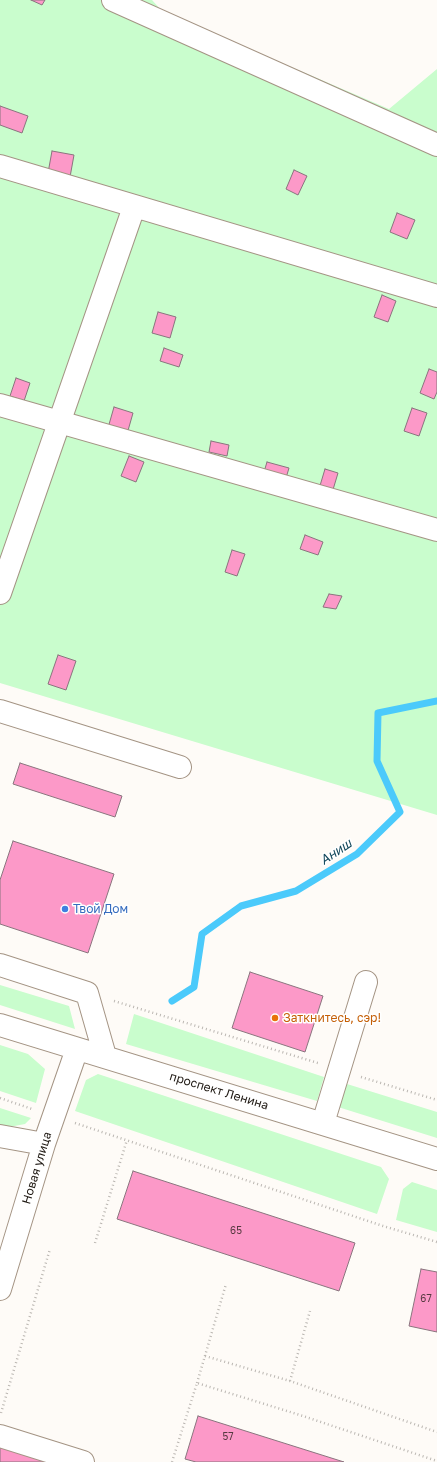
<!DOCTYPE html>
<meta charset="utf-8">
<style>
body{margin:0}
canvas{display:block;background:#fefbf7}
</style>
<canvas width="437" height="1462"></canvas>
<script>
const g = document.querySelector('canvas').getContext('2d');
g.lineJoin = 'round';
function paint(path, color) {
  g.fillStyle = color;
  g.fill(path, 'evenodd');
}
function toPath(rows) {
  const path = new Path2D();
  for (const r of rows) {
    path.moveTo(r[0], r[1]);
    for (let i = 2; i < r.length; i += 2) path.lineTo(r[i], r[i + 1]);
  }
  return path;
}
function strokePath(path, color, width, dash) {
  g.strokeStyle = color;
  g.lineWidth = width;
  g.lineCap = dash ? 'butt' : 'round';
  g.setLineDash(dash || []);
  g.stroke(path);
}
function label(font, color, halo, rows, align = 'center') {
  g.font = font + ' "Golos Text",sans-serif';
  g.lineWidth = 3;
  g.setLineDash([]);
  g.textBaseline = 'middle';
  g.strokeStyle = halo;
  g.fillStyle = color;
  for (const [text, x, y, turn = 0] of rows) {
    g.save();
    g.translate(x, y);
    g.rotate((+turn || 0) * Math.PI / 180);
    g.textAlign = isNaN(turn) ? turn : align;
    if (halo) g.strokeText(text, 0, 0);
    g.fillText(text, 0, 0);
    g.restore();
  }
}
paint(toPath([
 [0,0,152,0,163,12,389,109,437,69,437,815,0,683],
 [0,985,69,1006,75,1029,0,1005],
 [134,1014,324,1077,317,1101,126,1044],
 [0,1045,28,1054,45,1069,36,1103,0,1091],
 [98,1074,381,1167,389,1179,377,1214,75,1111,86,1080],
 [347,1084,437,1112,437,1138,338,1107],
 [0,1108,31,1118,25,1124,9,1127,0,1125],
 [412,1182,437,1190,437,1232,396,1220,403,1189]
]), '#c9fdcd');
strokePath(toPath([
 [172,1001,194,987,202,934,241,906,296,891,357,854,400,812,377,761,378,713,437,701]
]), '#4bcafb', 7);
const building = toPath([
 [31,0,45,0,42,5,31,0],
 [0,106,28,116,22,133,0,125,0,106],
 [52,151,74,155,70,177,48,173,52,151],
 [294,170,307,176,298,195,286,189,294,170],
 [397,213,415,220,407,239,390,232,397,213],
 [382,295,396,301,388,322,374,317,382,295],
 [158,312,176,317,170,338,152,333,158,312],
 [164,348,183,355,179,367,160,361,164,348],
 [429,369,437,372,437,392,434,399,420,393,429,369],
 [16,378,30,383,24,401,10,396,16,378],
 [114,407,133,413,127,434,108,428,114,407],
 [412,408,427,413,419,436,404,431,412,408],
 [211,441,229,445,227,456,209,452,211,441],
 [129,456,144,462,136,482,121,476,129,456],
 [267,462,289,468,286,478,264,472,267,462],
 [325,469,338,473,332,493,319,489,325,469],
 [305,535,323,542,318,555,300,549,305,535],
 [232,550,245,554,237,576,225,572,232,550],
 [329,594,342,596,336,609,323,607,329,594],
 [58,655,76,661,66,690,48,684,58,655],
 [20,763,122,796,115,817,13,784,20,763],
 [13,841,114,874,88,953,0,924,0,880,13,841],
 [250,972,323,996,305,1052,232,1028,250,972],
 [133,1171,355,1243,339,1291,117,1219,133,1171],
 [421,1269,437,1272,437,1332,409,1326,421,1269],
 [198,1416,344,1462,196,1462,185,1459,198,1416],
 [0,1446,51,1462,0,1462,0,1446]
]);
paint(building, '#fc99c8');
strokePath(building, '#8a757e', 1);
const minor = toPath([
 [113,0,437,145],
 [0,166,437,296],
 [0,405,437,530],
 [0,593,134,207],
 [0,711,180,767],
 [0,965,87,993,105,1056],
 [0,1025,437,1159],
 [323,1123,366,982],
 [0,1136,44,1144],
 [0,1289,44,1144,77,1049],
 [0,1436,83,1462]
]);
strokePath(minor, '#a49484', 24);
strokePath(toPath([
 [114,1001,318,1063],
 [361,1077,437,1100],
 [0,1098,32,1109],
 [75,1123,383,1226,437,1242],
 [95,1243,127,1140],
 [205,1356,290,1381,437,1432],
 [290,1381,310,1311],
 [197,1383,226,1284],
 [1,1413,50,1249],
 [172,1462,197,1383,303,1416,437,1461]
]), '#bbb7b2', 2.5, [1, 3]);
strokePath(minor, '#fff', 22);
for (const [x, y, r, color] of [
 [65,909,4,"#3f7fe0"],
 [275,1018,4,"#e8710a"]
]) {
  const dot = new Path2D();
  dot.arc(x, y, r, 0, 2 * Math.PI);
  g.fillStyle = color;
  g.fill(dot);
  strokePath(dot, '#fff', 1.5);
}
label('10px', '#563940', null, [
 ["65",236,1231],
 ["67",426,1299],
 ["57",228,1437]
]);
label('12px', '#366cbe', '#fff', [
 ["Твой Дом",73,909]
], 'left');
label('12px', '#c56008', '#fff', [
 ["Заткнитесь, сэр!",283,1018]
], 'left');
label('12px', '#1f1913', '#fff', [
 ["проспект Ленина",219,1091,17],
 ["Новая улица",37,1168,-73]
]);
label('italic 13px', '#13485c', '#fff', [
 ["Аниш",336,852,-34]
]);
</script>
